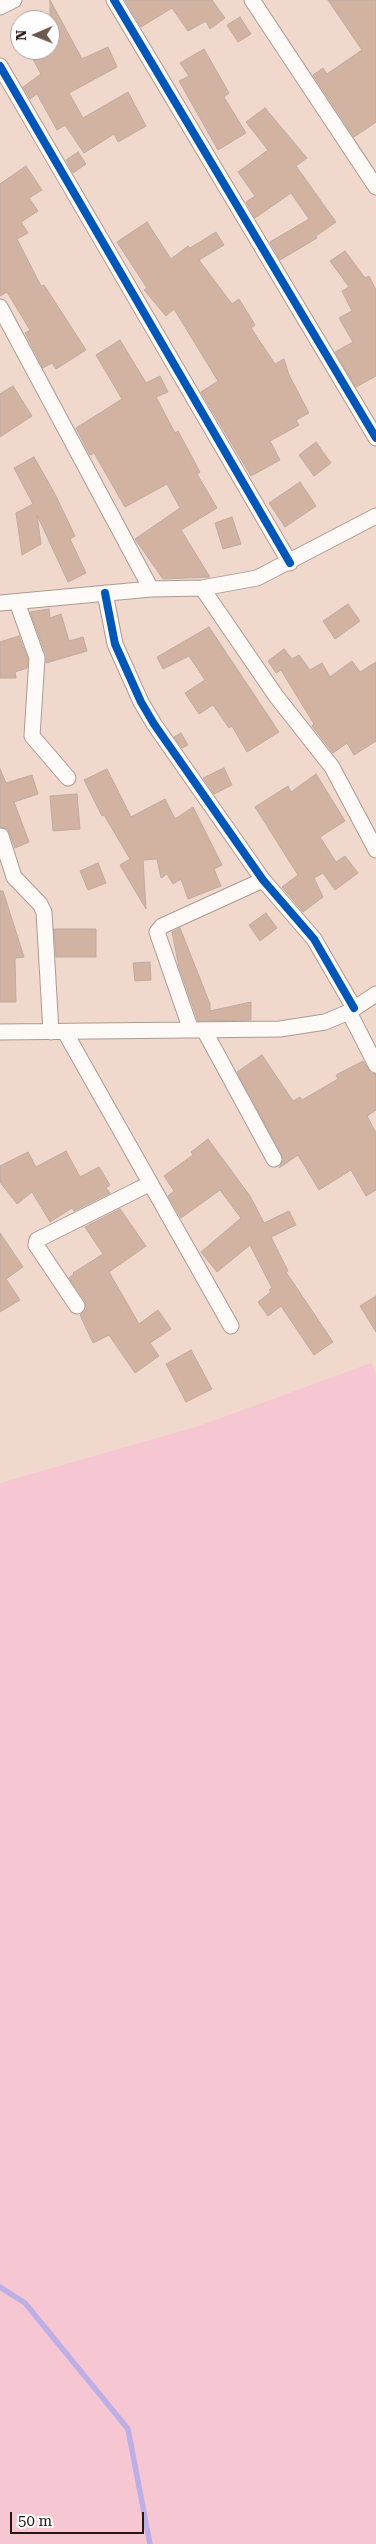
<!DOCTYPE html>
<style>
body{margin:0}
#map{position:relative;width:376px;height:2544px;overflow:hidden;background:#f0d8cc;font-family:"Roboto Serif",serif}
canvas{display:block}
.north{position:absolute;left:10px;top:10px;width:50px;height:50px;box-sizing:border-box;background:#fff;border:1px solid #a8a29f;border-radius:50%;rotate:269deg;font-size:14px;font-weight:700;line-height:20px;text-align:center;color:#25160e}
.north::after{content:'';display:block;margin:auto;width:18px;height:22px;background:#6c5a50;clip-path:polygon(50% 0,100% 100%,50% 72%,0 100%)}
.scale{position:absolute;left:10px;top:2512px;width:134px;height:22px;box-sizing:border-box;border:2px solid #25160e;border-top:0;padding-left:6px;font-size:15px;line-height:18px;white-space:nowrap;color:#25160e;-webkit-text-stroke:4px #fff;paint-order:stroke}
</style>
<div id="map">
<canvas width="376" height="2544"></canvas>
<div class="north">N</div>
<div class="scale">50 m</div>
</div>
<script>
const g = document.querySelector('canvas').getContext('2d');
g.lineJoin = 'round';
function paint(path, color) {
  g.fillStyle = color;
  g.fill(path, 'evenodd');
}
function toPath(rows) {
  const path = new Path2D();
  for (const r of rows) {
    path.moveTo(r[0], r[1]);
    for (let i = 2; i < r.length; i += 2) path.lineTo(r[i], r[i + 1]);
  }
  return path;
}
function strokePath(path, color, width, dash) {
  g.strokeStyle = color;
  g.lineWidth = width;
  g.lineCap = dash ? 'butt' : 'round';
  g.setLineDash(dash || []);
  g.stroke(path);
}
paint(toPath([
 [371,1363,376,1375,376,2544,0,2544,0,1483,199,1426]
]), '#f6c7d2');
strokePath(toPath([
 [0,2287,25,2303,128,2429,150,2544]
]), '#beaee6', 5.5);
const building = toPath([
 [50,0,82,59,108,47,117,67,69,93,83,118,128,92,146,126,118,142,114,134,84,153,65,125,57,130,37,94,30,99,23,87,41,74,28,50,50,50,50,0],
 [125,0,212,0,225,18,210,29,206,21,188,31,172,8,141,27,125,0],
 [328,0,376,0,376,122,354,137,313,75,323,68,327,74,362,50,328,0],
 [240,17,251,34,238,42,227,25,240,17],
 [204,49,229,93,224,97,246,133,218,150,179,81,189,76,180,63,204,49],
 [265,108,307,158,296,166,336,222,316,236,317,238,280,260,270,242,309,219,291,193,255,218,246,202,255,196,238,172,268,150,246,122,265,108],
 [78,152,86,164,73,173,66,160,78,152],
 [26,166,42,190,29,198,38,211,21,222,28,233,17,239,41,286,44,285,86,350,56,369,52,363,43,368,25,333,30,330,7,292,0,296,0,184,26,166],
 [147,222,171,259,188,246,190,248,216,232,224,245,199,260,232,304,239,299,255,325,251,328,275,364,284,359,289,375,309,413,296,420,299,425,270,441,280,460,251,476,201,392,218,381,174,309,166,316,144,290,147,288,117,242,147,222],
 [345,251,365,278,369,276,376,290,376,376,356,387,335,352,353,342,339,318,352,311,342,291,349,287,330,261,345,251],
 [120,340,146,383,160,376,168,392,156,397,175,433,178,431,200,472,197,474,217,508,181,530,210,577,163,579,135,539,180,508,167,484,125,507,94,453,90,455,76,428,122,399,96,355,120,340],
 [13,386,32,416,0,437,0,394,13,386],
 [316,442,331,463,314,476,299,455,316,442],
 [34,457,55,494,75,536,70,539,86,573,68,582,37,515,41,544,22,555,16,513,33,504,14,468,34,457],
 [300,482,316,506,285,527,269,503,300,482],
 [232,517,241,544,223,549,215,523,232,517],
 [348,604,360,621,335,639,323,621,348,604],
 [49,609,50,618,61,614,69,641,83,637,87,651,46,663,46,655,30,612,49,609],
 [209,627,279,732,247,752,232,726,229,728,213,705,199,714,185,693,205,680,189,656,163,669,157,657,209,627],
 [19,636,28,659,27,668,15,672,16,678,0,678,0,642,19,636],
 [284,649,292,659,299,655,310,670,322,663,330,677,352,661,360,672,376,662,376,741,354,755,347,743,333,753,312,726,314,724,281,670,276,673,268,661,284,649],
 [181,733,188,745,182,748,174,737,181,733],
 [224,768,232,785,214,794,203,778,224,768],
 [0,769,6,783,32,775,38,794,14,802,29,842,15,848,8,829,0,827,0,769],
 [107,769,131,817,165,799,175,819,193,807,222,865,214,869,221,886,188,899,181,879,173,884,167,874,161,878,157,859,143,860,146,909,120,865,130,859,104,815,102,816,84,780,107,769],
 [316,774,345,821,320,837,336,862,345,856,358,873,335,890,323,873,314,878,323,897,303,912,282,887,298,875,255,807,288,786,291,792,316,774],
 [77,794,80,829,53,831,50,796,77,794],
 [98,863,106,883,88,890,80,871,98,863],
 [0,891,3,891,24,957,15,958,16,1002,0,1002,0,891],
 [266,913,277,928,260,941,249,925,266,913],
 [180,928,210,1004,210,1011,251,1002,251,1020,198,1021,179,967,172,932,180,928],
 [54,929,96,929,96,957,56,957,54,929],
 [150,962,151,980,135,981,133,963,150,962],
 [262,1055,293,1101,300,1097,302,1100,338,1079,336,1075,363,1061,371,1073,376,1074,376,1110,367,1116,376,1133,376,1190,366,1196,351,1170,319,1190,298,1155,279,1168,283,1160,282,1155,237,1072,262,1055],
 [208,1139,250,1196,264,1223,289,1211,296,1225,271,1237,288,1271,286,1272,333,1342,314,1355,281,1306,268,1316,258,1302,271,1292,269,1290,272,1288,250,1245,217,1272,201,1252,241,1218,220,1190,181,1218,168,1196,174,1191,164,1176,193,1155,191,1152,208,1139],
 [66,1151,80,1177,99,1167,110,1185,106,1188,110,1193,74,1211,72,1208,50,1222,32,1192,17,1204,0,1182,0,1166,28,1152,36,1167,66,1151],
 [120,1209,146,1246,109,1272,139,1324,158,1310,171,1329,150,1343,159,1356,135,1373,109,1335,93,1343,80,1315,86,1310,85,1301,69,1278,74,1274,73,1273,103,1254,85,1227,120,1209],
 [0,1233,23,1267,6,1279,20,1300,0,1312,0,1233],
 [376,1296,376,1332,360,1306,376,1296],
 [191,1350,212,1389,186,1402,166,1364,191,1350]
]);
paint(building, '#d2b2a0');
strokePath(building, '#bdaba2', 1);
const minor = toPath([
 [114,0,376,438],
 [252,0,376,187],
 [0,7,14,0],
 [0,66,290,563],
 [0,307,151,589],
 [202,588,276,696,332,767,376,850],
 [105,593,115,644,141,702,154,724,263,880,314,939,354,1008],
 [17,602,37,658,32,736,68,778],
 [0,603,151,589,202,588,257,578,376,516],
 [1,836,14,877,40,904,44,912,51,1032],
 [349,1012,376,1065],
 [191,1030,157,932,162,926,263,880],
 [204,1030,274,1159],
 [0,1032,280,1029,325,1022,349,1012,376,994],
 [65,1032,231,1326],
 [77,1306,36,1245,37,1240,149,1184]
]);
strokePath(minor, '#ac9a91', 17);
strokePath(minor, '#fdf9f7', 15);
strokePath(toPath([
 [114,0,376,438],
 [0,66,290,563],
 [105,593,115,644,141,702,154,724,263,880,314,939,354,1008]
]), '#0057b8', 8);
</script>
